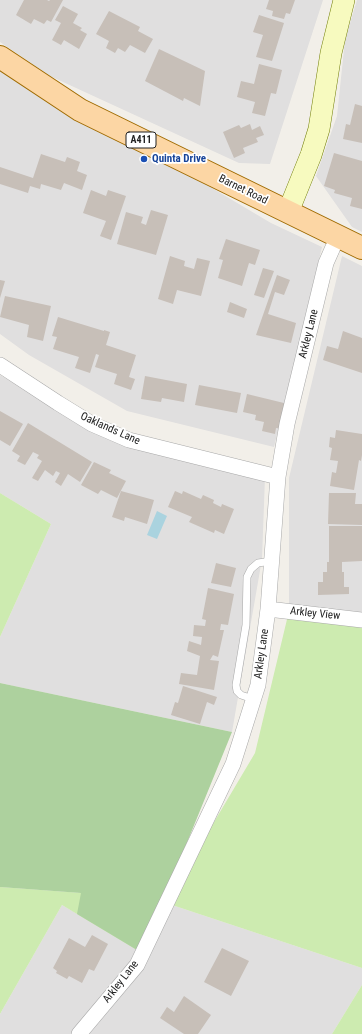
<!DOCTYPE html>
<style>
body{margin:0}
canvas{display:block;background:#f2efe9}
</style>
<canvas width="362" height="1034"></canvas>
<script>
const g = document.querySelector('canvas').getContext('2d');
g.lineJoin = 'round';
function paint(path, color) {
  g.fillStyle = color;
  g.fill(path, 'evenodd');
}
function toPath(rows) {
  const path = new Path2D();
  for (const r of rows) {
    path.moveTo(r[0], r[1]);
    for (let i = 2; i < r.length; i += 2) path.lineTo(r[i], r[i + 1]);
  }
  return path;
}
function strokePath(path, color, width, dash) {
  g.strokeStyle = color;
  g.lineWidth = width;
  g.lineCap = dash ? 'butt' : 'round';
  g.setLineDash(dash || []);
  g.stroke(path);
}
function label(font, color, halo, rows, align = 'center') {
  g.font = font + ' "Roboto Condensed",sans-serif';
  g.lineWidth = 3.5;
  g.setLineDash([]);
  g.textBaseline = 'middle';
  g.strokeStyle = halo;
  g.fillStyle = color;
  for (const [text, x, y, turn = 0] of rows) {
    g.save();
    g.translate(x, y);
    g.rotate((+turn || 0) * Math.PI / 180);
    g.textAlign = isNaN(turn) ? turn : align;
    if (halo) g.strokeText(text, 0, 0);
    g.fillText(text, 0, 0);
    g.restore();
  }
}
paint(toPath([
 [0,0,323,0,270,164,239,163,50,76,0,42],
 [357,0,362,0,362,232,352,227,316,176,337,116,345,40],
 [0,59,80,110,271,223,322,247,274,447,127,411,29,355,0,334],
 [342,256,362,266,362,620,289,611,289,478],
 [0,375,73,418,265,477,262,559,232,732,0,683,0,637,51,524,0,493],
 [166,903,362,968,362,985,332,1034,0,1034,0,1014,62,905,142,952]
]), '#e0dfdf');
paint(toPath([
 [0,493,51,524,0,637],
 [289,611,362,620,362,968,166,903,255,753],
 [0,887,82,893,142,953,62,905,0,1014],
 [362,985,362,1034,332,1034]
]), '#cdebb0');
paint(toPath([
 [0,683,232,732,142,953,77,914,81,893,0,887]
]), '#add19e');
paint(toPath([
 [157,511,167,516,157,539,147,535]
]), '#aad3df');
paint(toPath([
 [24,0,47,0,49,1,50,0,63,0,51,22,47,20,44,24,34,19,31,24,16,15],
 [269,0,295,0,290,14,286,13,284,19,272,16,273,11,266,9],
 [63,6,78,14,73,23,82,28,80,30,87,34,79,49,64,40,61,45,52,40,61,23,55,20],
 [109,11,140,27,138,31,153,39,145,53,130,45,125,52,118,48,115,53,106,48,109,41,96,34],
 [259,15,284,23,272,61,256,57,263,35,253,32],
 [159,49,205,71,200,106,184,98,183,101,145,81],
 [259,64,282,70,276,94,271,93,265,116,252,113,255,102,237,97,241,81,254,84],
 [355,104,362,106,362,143,343,139,346,124,350,125],
 [250,124,252,130,260,126,264,135,256,138,258,142,243,148,245,153,234,158,223,132,239,125,241,128],
 [334,153,362,161,362,209,350,206,352,198,334,193,335,190,324,186],
 [41,154,65,162,67,157,80,162,77,171,87,175,82,190,64,183,61,190,41,184,40,189,30,186,28,193,0,184,0,167,33,178],
 [91,190,106,196,108,190,126,196,111,240,100,236,106,221,83,213],
 [151,210,168,215,156,255,117,244,126,212,143,217,141,223,146,225],
 [226,239,260,250,255,265,249,263,242,286,218,278,223,260,219,259],
 [170,256,185,261,184,266,194,269,197,258,210,261,201,296,177,290,173,304,158,299],
 [263,268,274,271,264,298,254,295],
 [277,275,290,280,284,295,275,292,268,314,296,323,291,343,256,335],
 [0,280,5,281,0,298],
 [5,296,51,306,43,341,27,337,29,325,0,317],
 [230,302,247,309,244,318,227,312],
 [58,317,104,331,104,330,110,332,106,345,136,355,129,377,135,379,131,390,114,384,117,374,95,367,99,355,96,354,90,373,75,368,79,357,53,349,57,337,52,336],
 [343,331,362,338,362,373,323,360,327,346,338,349],
 [145,376,187,384,184,402,162,398,161,402,141,399],
 [199,385,241,393,237,413,195,405],
 [247,394,288,404,282,429,276,428,275,434,262,431,264,422,255,420,256,415,243,412],
 [0,411,23,424,10,446,0,440],
 [28,423,92,462,80,482,68,474,61,486,55,482,60,473,56,471,53,476,45,470,38,481,32,478,42,461,37,458,39,455,33,452,25,465,17,461,20,456,12,451],
 [336,430,362,434,362,455,361,461,359,460,354,490,330,486,332,472,336,473,338,461,330,460,332,448,329,447,330,437,335,438],
 [94,462,111,470,109,473,126,481,117,498,101,490,98,494,81,485],
 [121,491,154,500,147,524,125,517,124,521,112,517],
 [175,491,182,494,183,491,201,499,203,495,214,500,213,503,221,507,222,504,234,509,224,534,215,530,214,533,189,522,192,517,168,507],
 [329,493,356,493,355,504,362,504,362,525,328,524],
 [329,526,362,526,362,561,342,562,342,572,344,572,344,587,349,587,349,594,318,595,318,582,323,582,323,572,327,572,327,562,329,562],
 [216,563,236,568,231,587,211,583],
 [208,588,234,594,228,625,221,624,220,630,224,630,218,657,213,655,210,660,219,661,214,690,179,684,181,673,197,675,200,656,187,651,189,641,201,645,202,637,193,636,194,625,205,626,206,620,202,619],
 [183,686,217,697,214,705,207,702,200,724,171,715,175,702,178,703],
 [92,935,108,944,94,971,89,969,82,983,69,976,67,979,56,973,57,971,53,968,69,938,85,947],
 [222,948,249,961,231,996,204,982],
 [184,996,211,1015,198,1034,184,1034,160,1018,167,1007,174,1012]
]), '#c7bfb8');
const lane = toPath([
 [253,699,241,695,237,691,236,685,246,625,247,577,251,569,258,563,272,561]
]);
const street = toPath([
 [0,365,58,403,92,424,129,440,278,477],
 [268,609,362,620],
 [79,1034,137,965,233,764,258,685,268,609,278,477,287,424,326,263,338,236]
]);
const secondary = toPath([
 [288,212,311,155,319,129,331,53,344,0]
]);
const primary = toPath([
 [0,57,80,110,362,248]
]);
strokePath(lane, '#a9a9a9', 8);
strokePath(street, '#a9a9a9', 16);
strokePath(secondary, '#707d05', 22);
strokePath(primary, '#a06b00', 24);
strokePath(lane, '#fff', 7);
strokePath(street, '#fff', 15);
strokePath(secondary, '#f7fabf', 21);
strokePath(primary, '#fcd6a4', 22);
for (const [x, y, r, color] of [
 [144,159,4,"#1a4fb4"]
]) {
  const dot = new Path2D();
  dot.arc(x, y, r, 0, 2 * Math.PI);
  g.fillStyle = color;
  g.fill(dot);
  strokePath(dot, '#fff', 1.5);
}
for (const [x, y, w] of [
 [141,140,30]
]) {
  const box = new Path2D();
  box.roundRect(x - w / 2, y - 8, w, 16, 3);
  g.fillStyle = '#fff';
  g.fill(box);
  strokePath(box, '#222', 1);
}
label('bold 10px', '#222', null, [
 ["A411",141,140]
]);
label('bold 11px', '#164399', '#fff', [
 ["Quinta Drive",152,159]
], 'left');
label('11px', '#222', '#fff', [
 ["Barnet Road",243,190,26],
 ["Arkley Lane",309,334,-76],
 ["Oaklands Lane",110,429,24],
 ["Arkley View",315,614,6],
 ["Arkley Lane",262,654,-82],
 ["Arkley Lane",121,982,-52]
]);
</script>
